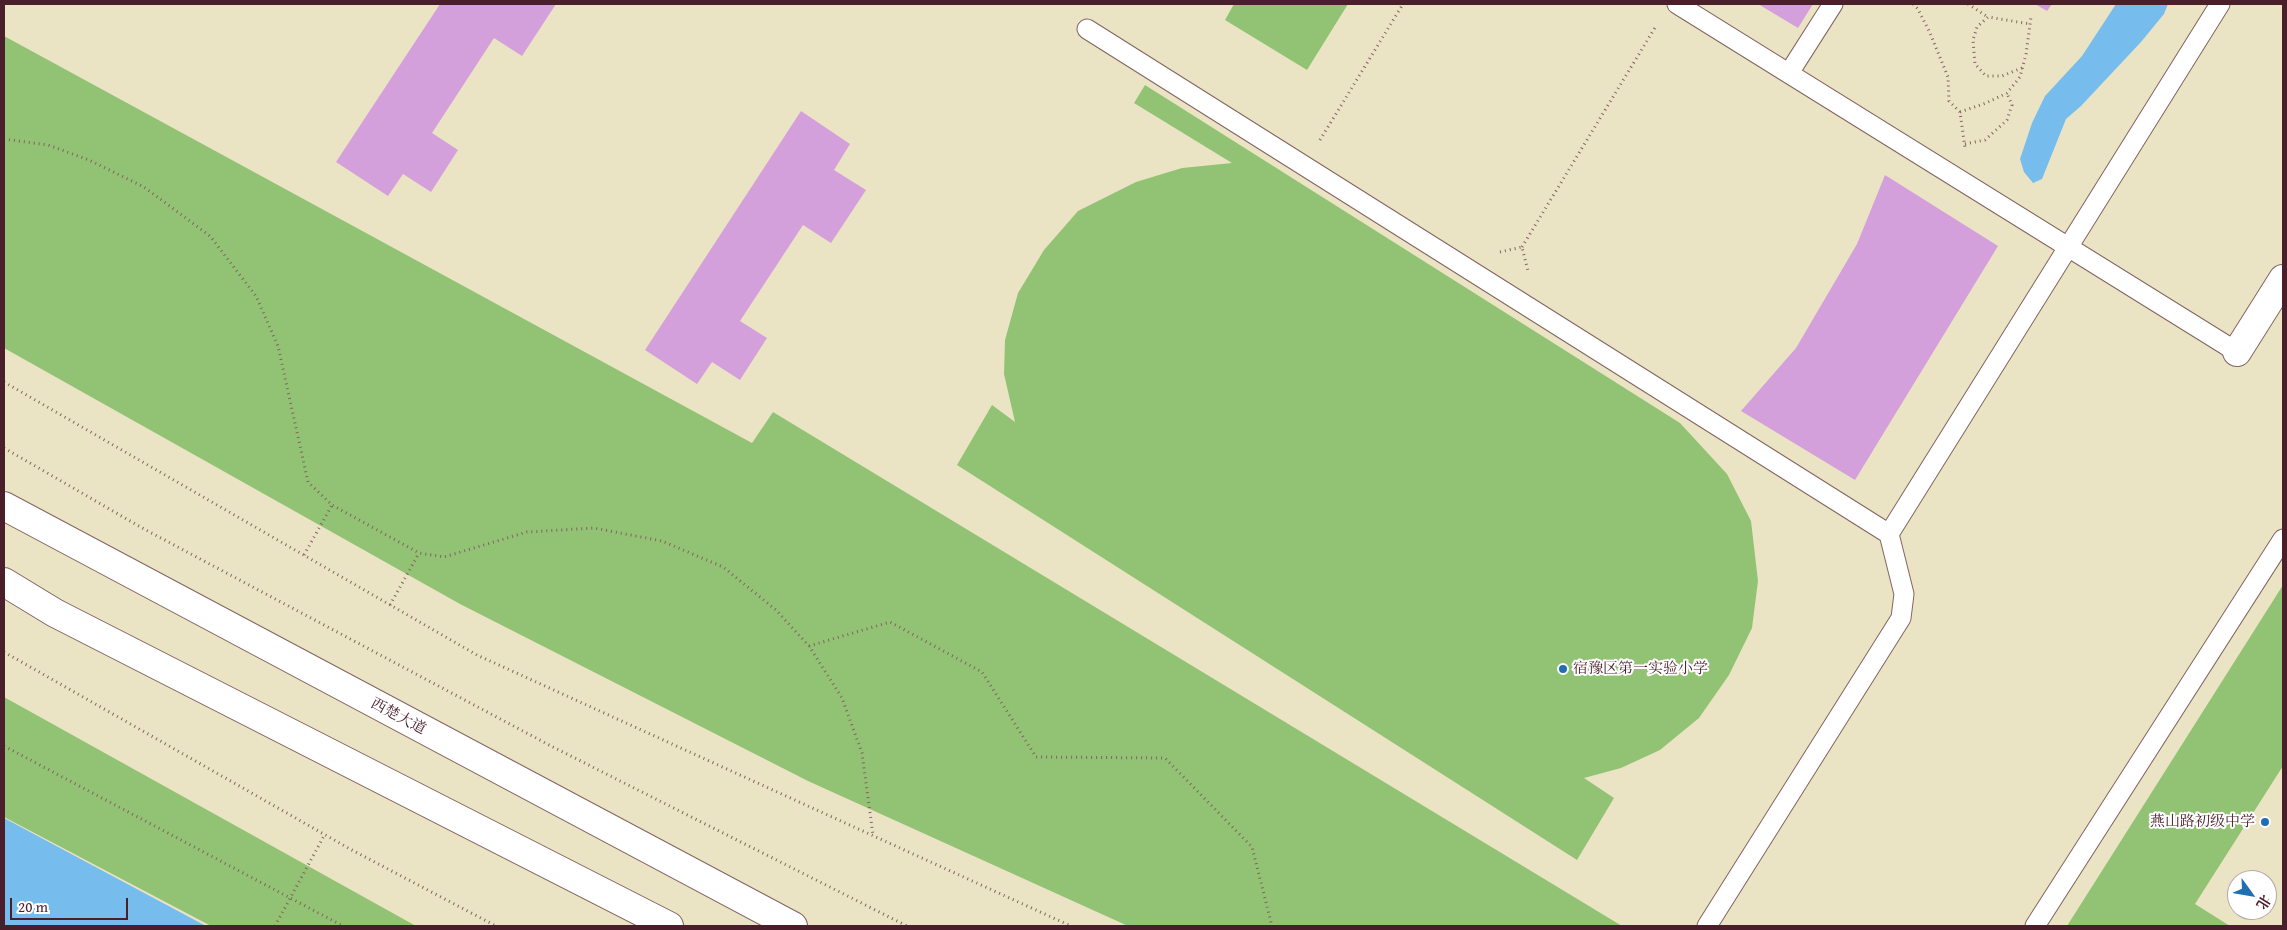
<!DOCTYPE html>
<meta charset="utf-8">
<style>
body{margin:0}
#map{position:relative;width:2287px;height:930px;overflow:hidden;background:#ebe4c4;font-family:"Gentium Book Plus","Noto Serif SC",serif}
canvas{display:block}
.frame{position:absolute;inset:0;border:5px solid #4a1f2b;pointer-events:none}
.north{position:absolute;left:2227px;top:870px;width:50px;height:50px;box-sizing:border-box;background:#fff;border:1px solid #b7a5aa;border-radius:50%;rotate:122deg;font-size:14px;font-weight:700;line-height:20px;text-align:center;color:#4a1f2b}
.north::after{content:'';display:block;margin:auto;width:18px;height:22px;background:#1f6fb2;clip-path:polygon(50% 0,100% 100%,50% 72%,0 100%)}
.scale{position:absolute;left:10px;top:898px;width:118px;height:22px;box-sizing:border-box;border:2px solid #4a1f2b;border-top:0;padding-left:6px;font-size:15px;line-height:18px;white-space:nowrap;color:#4a1f2b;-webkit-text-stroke:4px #fff;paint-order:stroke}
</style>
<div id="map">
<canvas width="2287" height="930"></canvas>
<div class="frame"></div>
<div class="north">北</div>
<div class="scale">20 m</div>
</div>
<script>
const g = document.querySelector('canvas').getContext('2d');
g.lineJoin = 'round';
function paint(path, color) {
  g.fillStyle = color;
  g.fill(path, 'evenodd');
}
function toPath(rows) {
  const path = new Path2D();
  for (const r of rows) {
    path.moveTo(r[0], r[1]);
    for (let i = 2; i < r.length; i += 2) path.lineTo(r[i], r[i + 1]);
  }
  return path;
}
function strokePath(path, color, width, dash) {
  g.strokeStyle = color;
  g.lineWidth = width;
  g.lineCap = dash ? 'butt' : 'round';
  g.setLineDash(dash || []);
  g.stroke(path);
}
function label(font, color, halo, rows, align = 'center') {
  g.font = font + ' "Gentium Book Plus","Noto Serif SC",serif';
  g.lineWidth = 4;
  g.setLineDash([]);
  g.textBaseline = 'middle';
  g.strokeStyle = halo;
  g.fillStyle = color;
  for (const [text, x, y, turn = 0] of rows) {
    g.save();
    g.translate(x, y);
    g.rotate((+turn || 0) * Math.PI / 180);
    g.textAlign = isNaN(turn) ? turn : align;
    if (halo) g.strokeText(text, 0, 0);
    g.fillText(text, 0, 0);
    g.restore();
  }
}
paint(toPath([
 [1234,4,1348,4,1307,70,1225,20],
 [4,36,752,443,773,412,1622,926,1128,926,808,781,460,604,4,348],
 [1145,85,1680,423,1727,474,1751,521,1758,581,1752,628,1729,675,1699,718,1660,750,1621,768,1584,778,1614,798,1577,860,957,465,992,405,1015,422,1004,374,1005,340,1018,293,1044,250,1078,211,1136,182,1182,168,1232,163,1134,103],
 [2283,585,2283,766,2195,904,2230,926,2067,926],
 [4,697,416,926,211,926,4,817]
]), '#92c374');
paint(toPath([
 [2116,4,2168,4,2164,14,2141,42,2081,106,2066,119,2042,179,2033,183,2024,172,2020,159,2032,123,2045,96,2082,56],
 [4,818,206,926,4,926]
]), '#76bded');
paint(toPath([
 [440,4,556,4,522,56,494,38,432,133,458,150,431,192,403,174,388,196,336,162],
 [1758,4,1813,4,1798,28],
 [2035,4,2052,4,2047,11],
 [801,111,850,144,834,170,866,190,831,243,803,225,740,321,767,338,740,380,712,362,697,384,645,350],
 [1885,175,1998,246,1855,480,1741,411,1796,348,1857,244]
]), '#d4a0db');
const lane = toPath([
 [1677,4,2237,352],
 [1087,29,1889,534,2220,4],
 [1789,73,1833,4],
 [1707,926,1901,618,1904,594,1889,534],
 [2035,926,2283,539]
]);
const secondary = toPath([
 [2237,352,2283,279]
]);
const highway = toPath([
 [4,506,793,926],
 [4,582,55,613,669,926]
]);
strokePath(lane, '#826461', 21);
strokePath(secondary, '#826461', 30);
strokePath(highway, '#826461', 30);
strokePath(toPath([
 [1913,4,1918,9,1930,33,1948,77,1949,101,1960,112,1965,148],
 [1968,4,1988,17],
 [2022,68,2002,76,1986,76,1975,64,1973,40,1977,27,1988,17,2030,24],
 [1960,112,1986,103,2007,93,2020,77,2026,54,2031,17],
 [4,139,48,145,89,160,144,187,210,236,256,296,278,346,308,482,332,505,419,553,444,557,527,532,594,528,662,541,723,567,776,610,809,646,842,698,862,753,873,835],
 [1320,140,1403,4],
 [1965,144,1985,140,2007,120,2012,105,2007,93],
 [1522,247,1656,26],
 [1500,252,1522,247,1528,271],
 [4,382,477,655,1071,926],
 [4,448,144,529,551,746,907,926],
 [304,555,332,505],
 [390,605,419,553],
 [809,646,890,622,982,672,1036,757,1165,758,1252,847,1272,926],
 [4,652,350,849,496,926],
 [4,746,343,926],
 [275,926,325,834]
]), '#826461', 3, [1, 4]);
strokePath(lane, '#fff', 19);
strokePath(secondary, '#fff', 28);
strokePath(highway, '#fff', 28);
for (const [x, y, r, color] of [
 [1563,669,5,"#1f6fb2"],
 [2265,822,5,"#1f6fb2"]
]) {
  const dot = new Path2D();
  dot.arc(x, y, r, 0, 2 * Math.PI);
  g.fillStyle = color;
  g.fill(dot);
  strokePath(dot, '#fff', 2);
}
label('15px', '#4a1f2b', '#fff', [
 ["宿豫区第一实验小学",1573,669],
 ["燕山路初级中学",2255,822,"right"]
], 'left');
label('15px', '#4a1f2b', '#fff', [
 ["西楚大道",398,717,28]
]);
</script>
